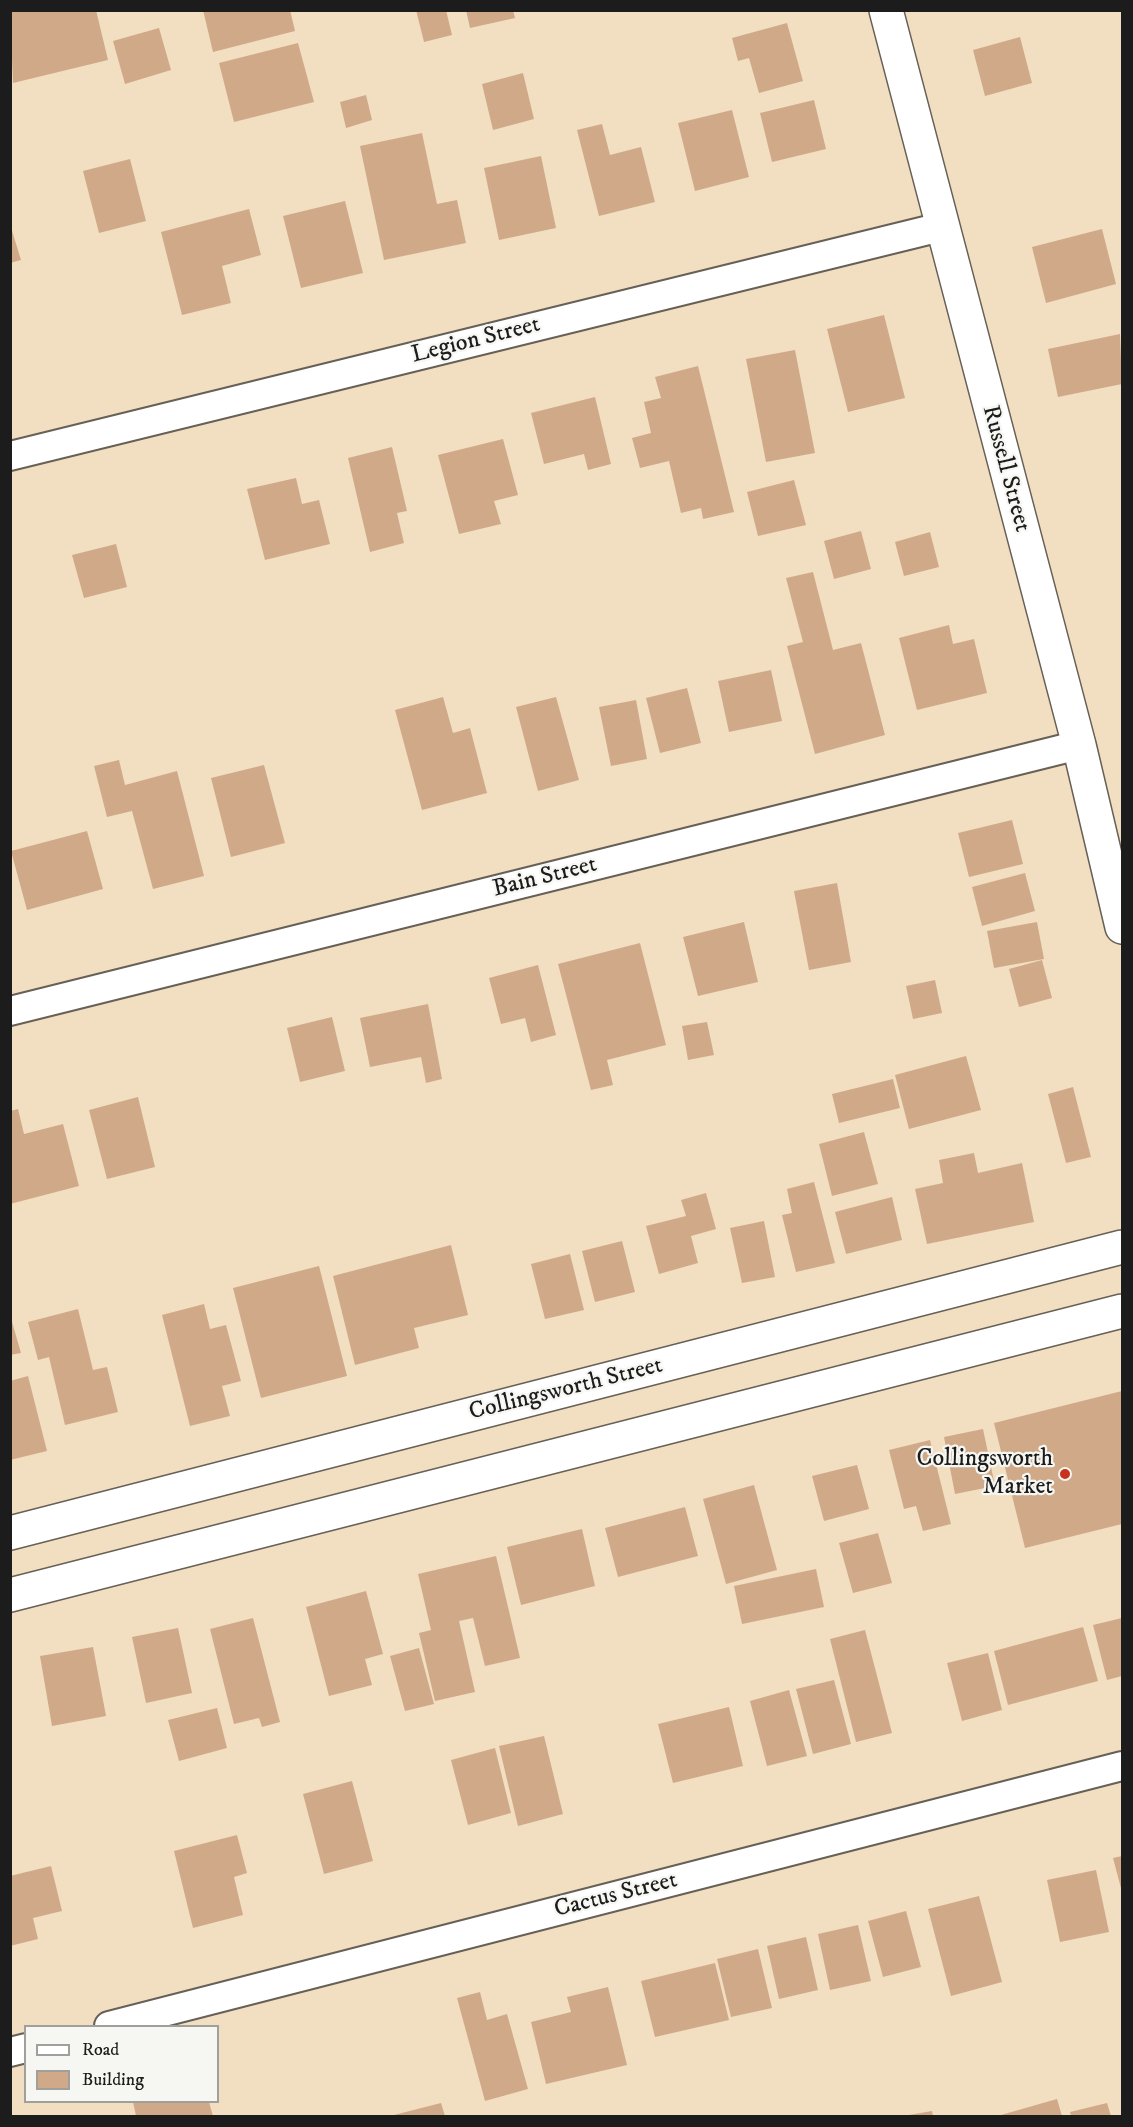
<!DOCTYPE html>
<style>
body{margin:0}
#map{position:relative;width:1133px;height:2127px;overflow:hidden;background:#f2dec1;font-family:"IM FELL DW Pica",serif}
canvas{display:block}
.frame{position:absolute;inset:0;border:12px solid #1c1c1c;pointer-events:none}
.legend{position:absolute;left:24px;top:2025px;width:195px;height:78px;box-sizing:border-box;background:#f6f6f2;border:2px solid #9f9f9c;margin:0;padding:8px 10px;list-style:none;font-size:18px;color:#1c1c1c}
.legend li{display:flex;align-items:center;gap:12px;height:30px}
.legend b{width:30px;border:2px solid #9f9f9c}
</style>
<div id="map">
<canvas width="1133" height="2127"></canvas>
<div class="frame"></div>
<ul class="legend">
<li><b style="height:8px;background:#fff"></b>Road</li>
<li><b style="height:16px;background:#d0aa88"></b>Building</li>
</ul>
</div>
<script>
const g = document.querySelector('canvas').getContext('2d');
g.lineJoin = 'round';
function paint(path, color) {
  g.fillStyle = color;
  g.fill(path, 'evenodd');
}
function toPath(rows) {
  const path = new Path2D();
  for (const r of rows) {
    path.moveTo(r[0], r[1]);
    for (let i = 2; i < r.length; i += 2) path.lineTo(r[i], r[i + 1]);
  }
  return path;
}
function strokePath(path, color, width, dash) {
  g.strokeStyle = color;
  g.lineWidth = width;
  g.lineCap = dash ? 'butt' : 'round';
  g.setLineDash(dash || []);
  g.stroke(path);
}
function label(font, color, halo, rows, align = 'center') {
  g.font = font + ' "IM FELL DW Pica",serif';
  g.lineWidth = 4.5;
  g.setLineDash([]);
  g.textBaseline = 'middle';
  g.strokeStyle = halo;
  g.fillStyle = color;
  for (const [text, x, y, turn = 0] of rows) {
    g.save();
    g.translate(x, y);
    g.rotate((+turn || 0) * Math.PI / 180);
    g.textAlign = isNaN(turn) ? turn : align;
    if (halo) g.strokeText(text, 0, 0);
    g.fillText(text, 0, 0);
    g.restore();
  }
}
paint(toPath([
 [10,10,96,10,108,60,13,83],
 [203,10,290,10,295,31,213,52],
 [416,10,446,10,452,35,424,42],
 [466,10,513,10,515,18,470,28],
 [787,23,803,81,759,93,749,58,738,61,732,38],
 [159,28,171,70,125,84,113,41],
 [1020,37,1032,83,985,96,973,50],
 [298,43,314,102,234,122,219,63],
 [523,73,534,119,493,130,482,84],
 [366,95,372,120,346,128,340,102],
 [814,100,826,149,772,162,760,113],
 [732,110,749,177,695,191,678,123],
 [602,124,610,155,641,147,655,202,599,216,577,130],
 [422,133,437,204,457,200,466,243,384,260,360,146],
 [541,156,556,228,499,240,484,168],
 [130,159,146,221,99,233,83,171],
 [345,201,363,273,301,288,283,216],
 [249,209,261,255,222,266,231,303,182,315,161,232],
 [10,224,21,260,10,263],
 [1102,229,1116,284,1046,303,1032,247],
 [884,315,905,398,848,412,827,329],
 [1120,334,1122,384,1058,397,1048,349],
 [795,350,815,453,766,462,746,359],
 [698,366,734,512,703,519,701,508,681,513,669,461,640,468,632,438,651,433,644,402,661,398,655,377],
 [595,397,611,464,588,470,584,454,544,464,531,413],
 [503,439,518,495,494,501,501,524,459,534,438,455],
 [392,447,407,511,397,513,404,543,370,552,348,458],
 [296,478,302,504,319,500,330,544,265,560,247,489],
 [794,480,806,525,758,536,747,492],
 [861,531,871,569,834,579,824,541],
 [930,532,939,567,904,576,895,542],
 [116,544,127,587,84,598,72,555],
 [813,572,833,650,861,643,885,735,815,754,787,646,803,642,786,578],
 [949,625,953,644,974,639,987,693,917,710,899,638],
 [771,670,782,721,729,732,718,681],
 [687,688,701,743,660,753,646,698],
 [443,697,453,733,470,728,487,793,422,810,395,710],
 [556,697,579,780,538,791,516,707],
 [636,700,647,759,611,766,599,707],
 [119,760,125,785,177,771,204,876,153,889,132,811,107,817,94,766],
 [264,765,285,843,231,857,211,778],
 [1012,820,1023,864,969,877,958,833],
 [87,831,103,889,27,910,11,851],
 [1025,873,1035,911,982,926,972,887],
 [837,883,851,962,809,970,794,891],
 [744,922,758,982,698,996,683,937],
 [1037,922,1044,959,994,968,987,931],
 [640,943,666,1045,607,1060,613,1085,591,1090,558,964],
 [1042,960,1052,998,1019,1007,1009,969],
 [538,965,556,1035,531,1042,525,1018,501,1024,489,978],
 [935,980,942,1013,913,1019,906,986],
 [428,1004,442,1079,426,1083,421,1057,370,1067,360,1018],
 [332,1017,345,1071,300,1082,287,1028],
 [707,1022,714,1055,688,1060,682,1026],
 [966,1056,981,1110,909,1129,895,1075],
 [893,1079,900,1108,839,1123,832,1094],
 [1073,1087,1091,1157,1066,1163,1048,1094],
 [138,1097,155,1167,107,1179,89,1110],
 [18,1109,24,1134,63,1124,79,1186,10,1204,10,1111],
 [864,1132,878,1184,832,1196,819,1144],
 [974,1153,978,1173,1022,1163,1034,1222,927,1244,915,1189,943,1183,939,1160],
 [814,1182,835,1263,796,1272,782,1215,792,1213,787,1189],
 [706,1193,716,1229,691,1236,698,1263,659,1274,646,1226,686,1216,681,1200],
 [892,1197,902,1240,846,1254,835,1212],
 [764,1221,775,1277,742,1283,730,1228],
 [622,1241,635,1292,595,1302,582,1251],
 [451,1245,468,1315,414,1328,419,1348,355,1365,333,1276],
 [570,1254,584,1310,545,1319,531,1264],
 [319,1266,347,1376,261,1398,233,1288],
 [204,1304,210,1329,226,1325,241,1381,222,1386,230,1416,190,1426,162,1315],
 [78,1309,93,1370,107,1367,118,1412,65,1425,49,1357,38,1360,28,1322],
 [10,1315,21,1353,10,1355],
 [28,1376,47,1451,10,1460,10,1381],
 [1122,1391,1122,1524,1025,1548,994,1423],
 [983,1429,995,1486,955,1494,944,1437],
 [930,1440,951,1524,923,1531,916,1506,904,1509,889,1450],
 [857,1465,869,1509,824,1521,812,1476],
 [754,1485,777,1570,726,1584,703,1499],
 [685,1507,698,1556,618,1577,605,1528],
 [582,1529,595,1586,521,1605,507,1547],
 [878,1533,892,1583,853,1593,839,1543],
 [496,1556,520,1658,485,1666,473,1618,459,1621,475,1692,435,1701,419,1633,431,1630,418,1574],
 [816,1569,824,1607,742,1624,734,1586],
 [366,1591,383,1654,365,1659,372,1685,329,1696,306,1607],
 [253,1618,280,1722,262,1727,259,1718,234,1724,210,1629],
 [1122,1618,1122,1676,1107,1680,1093,1625],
 [1083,1627,1098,1681,1008,1705,994,1651],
 [178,1628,192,1693,146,1703,132,1637],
 [865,1630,892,1733,856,1742,830,1639],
 [93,1647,106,1716,52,1726,40,1656],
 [419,1648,434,1704,405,1711,390,1656],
 [988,1653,1002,1710,962,1721,947,1663],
 [834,1680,851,1744,813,1754,796,1689],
 [789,1690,807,1756,767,1766,750,1701],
 [729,1707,743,1766,673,1783,658,1724],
 [217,1708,227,1748,179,1761,168,1720],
 [544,1736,563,1814,518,1826,499,1746],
 [495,1748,511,1813,468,1825,451,1760],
 [352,1781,373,1861,324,1874,303,1794],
 [237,1835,247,1873,234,1877,243,1915,193,1928,174,1851],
 [1122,1856,1122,1892,1113,1858],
 [51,1866,62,1911,33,1918,38,1939,10,1946,10,1876],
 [1096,1870,1109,1932,1060,1942,1047,1880],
 [979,1896,1002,1982,951,1996,928,1909],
 [906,1911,921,1967,883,1977,868,1921],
 [858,1925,871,1981,830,1990,818,1934],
 [806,1937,818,1990,779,1999,767,1946],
 [758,1949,772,2008,731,2017,717,1959],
 [715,1963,729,2020,655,2037,641,1981],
 [608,1987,627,2065,546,2084,531,2022,571,2012,567,1997],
 [480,1992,487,2020,507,2014,528,2089,485,2101,457,1998],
 [1057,2099,1062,2116,1002,2116,1001,2115],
 [133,2102,209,2102,213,2116,136,2116],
 [441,2103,445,2116,390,2116],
 [1107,2103,1111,2116,1071,2116,1070,2112],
 [932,2111,933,2116,909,2116,909,2115]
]), '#d0aa88');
const street = toPath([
 [10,456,941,227],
 [10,1011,1079,745],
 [109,2026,1122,1766],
 [10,2052,26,2048]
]);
const secondary = toPath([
 [886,10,1079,745,1122,927],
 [10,1533,1122,1247],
 [10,1595,1122,1311]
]);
strokePath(street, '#676056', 32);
strokePath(secondary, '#676056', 36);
strokePath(street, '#fff', 28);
strokePath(secondary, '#fff', 33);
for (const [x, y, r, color] of [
 [1065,1474,6,"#c8321e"]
]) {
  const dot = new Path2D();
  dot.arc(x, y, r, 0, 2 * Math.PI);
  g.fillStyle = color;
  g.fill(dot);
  strokePath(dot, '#f6f6f2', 2);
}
label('24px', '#1c1c1c', '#f6f6f2', [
 ["Legion Street",476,341,-14],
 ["Russell Street",1005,469,75],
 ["Bain Street",545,878,-14],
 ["Collingsworth Street",566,1390,-14],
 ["Cactus Street",616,1896,-14]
]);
label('24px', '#1c1c1c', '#f6f6f2', [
 ["Collingsworth",1053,1460],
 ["Market",1053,1488]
], 'right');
</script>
